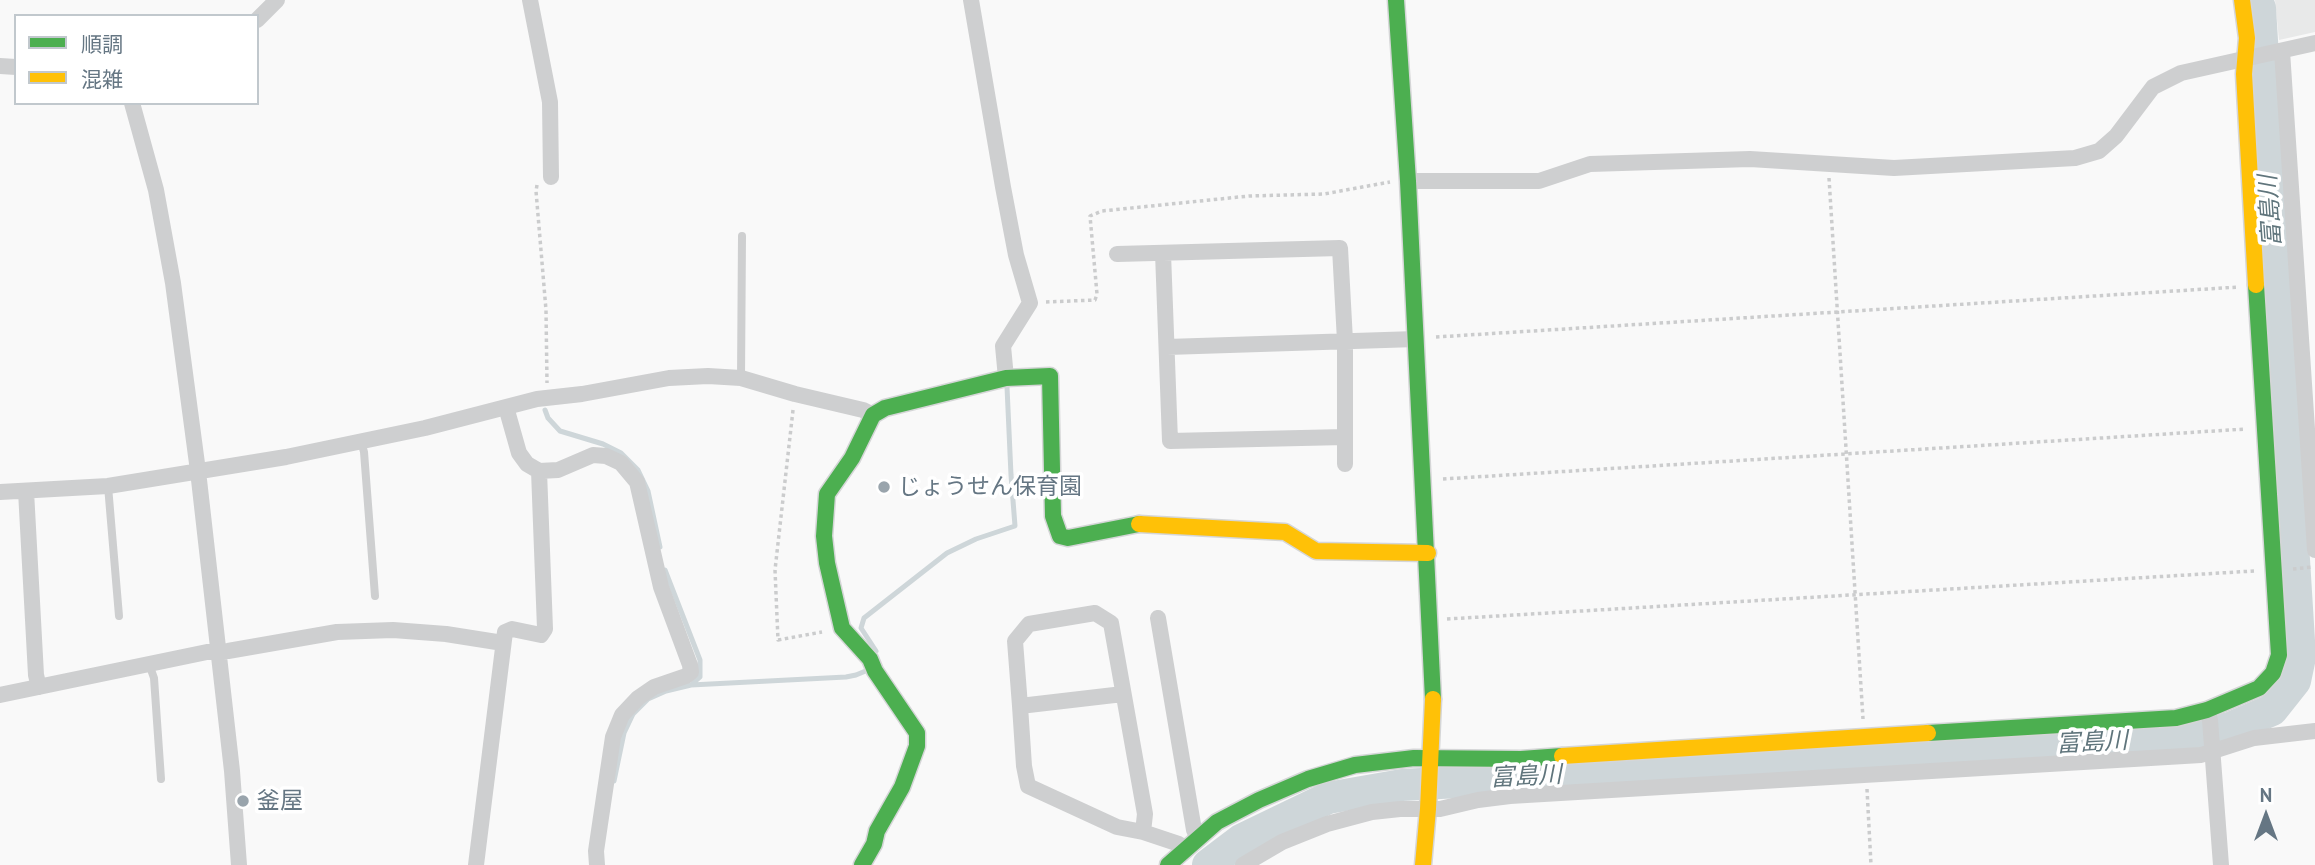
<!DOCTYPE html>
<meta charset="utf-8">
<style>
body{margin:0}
#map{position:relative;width:2315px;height:865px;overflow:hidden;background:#f9f9f9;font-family:"PT Sans","Noto Sans JP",sans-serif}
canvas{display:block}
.legend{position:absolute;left:14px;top:14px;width:245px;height:91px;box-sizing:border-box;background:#fff;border:2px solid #c1c8cd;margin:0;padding:9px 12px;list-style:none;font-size:21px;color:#657683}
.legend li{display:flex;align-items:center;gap:14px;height:35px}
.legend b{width:35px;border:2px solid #c1c8cd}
.north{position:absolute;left:2231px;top:781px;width:70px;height:70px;-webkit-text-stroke:5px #fff;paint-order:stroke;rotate:0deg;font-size:19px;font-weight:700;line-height:28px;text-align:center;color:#657683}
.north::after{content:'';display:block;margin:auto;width:24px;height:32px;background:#657683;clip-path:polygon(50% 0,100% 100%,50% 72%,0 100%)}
</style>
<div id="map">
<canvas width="2315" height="865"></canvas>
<ul class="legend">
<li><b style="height:9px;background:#4caf50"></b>順調</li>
<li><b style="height:9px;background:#ffc107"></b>混雑</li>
</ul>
<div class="north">N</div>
</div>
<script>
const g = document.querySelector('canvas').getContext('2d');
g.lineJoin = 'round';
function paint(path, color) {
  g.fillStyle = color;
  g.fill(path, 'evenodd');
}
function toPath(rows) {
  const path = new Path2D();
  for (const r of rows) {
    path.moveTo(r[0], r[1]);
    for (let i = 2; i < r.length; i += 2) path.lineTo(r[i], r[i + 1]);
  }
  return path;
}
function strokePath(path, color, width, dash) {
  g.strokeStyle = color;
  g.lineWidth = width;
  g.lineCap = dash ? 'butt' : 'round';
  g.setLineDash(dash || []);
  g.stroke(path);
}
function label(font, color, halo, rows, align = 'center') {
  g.font = font + ' "PT Sans","Noto Sans JP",sans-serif';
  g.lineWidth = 7;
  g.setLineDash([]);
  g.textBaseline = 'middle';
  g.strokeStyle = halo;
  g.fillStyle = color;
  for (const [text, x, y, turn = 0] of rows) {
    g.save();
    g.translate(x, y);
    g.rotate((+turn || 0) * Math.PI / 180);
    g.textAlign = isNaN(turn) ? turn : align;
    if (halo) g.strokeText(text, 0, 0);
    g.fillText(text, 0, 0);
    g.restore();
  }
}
paint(toPath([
 [2275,0,2315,0,2315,32,2279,40]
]), '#e8e9e9');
strokePath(toPath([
 [545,410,548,418,560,431,603,444,621,453,638,470,648,491,660,547],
 [665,570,700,660,700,677,691,685],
 [876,651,861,628,864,618,947,553,976,539,1015,526,1011,475,1007,387],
 [614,781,624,733,633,714,648,699,666,691,691,685,846,677,856,675,868,670]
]), '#ced6d9', 5);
strokePath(toPath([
 [1208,865,1241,840,1328,798,1402,785,1575,776,2187,737,2230,728,2272,710,2295,681,2300,657,2260,8,2257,0]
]), '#ced6d9', 32);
const fast = toPath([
 [1396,0,1408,181,1433,699],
 [1928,733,2176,718,2207,710,2259,688,2273,673,2279,655,2256,285],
 [862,865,874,844,877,831,902,787,917,746,917,733,875,671,870,659,842,628,827,563,824,536,827,494,852,458,873,415,885,408,1006,378,1050,376,1053,516,1060,536,1068,538,1139,524],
 [1168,865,1217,822,1259,800,1308,779,1355,765,1414,758,1521,759,1562,756]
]);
const slow = toPath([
 [2242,0,2247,38,2244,74,2256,285],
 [1139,524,1285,532,1316,551,1428,553],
 [1562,756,1928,733],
 [1423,865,1428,809,1433,699]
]);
strokePath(fast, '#d5d6d7', 19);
strokePath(slow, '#d5d6d7', 19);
strokePath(toPath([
 [1829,178,1863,719],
 [537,185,536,191,546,310,547,383],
 [1046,302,1095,300,1097,294,1090,216,1102,211,1249,196,1324,194,1390,182],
 [1436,337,2239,287],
 [793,410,775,570,778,640,822,632],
 [1443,479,2246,429],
 [2293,569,2313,567],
 [1447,619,2254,571],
 [1867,789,1871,865]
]), '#cbcccd', 3.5, [3.5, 3.5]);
strokePath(toPath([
 [741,378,742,236],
 [361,441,364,452,375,596],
 [108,486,119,616],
 [149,664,154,678,161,779]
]), '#cecfd0', 8);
strokePath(toPath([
 [530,0,550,102,551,177],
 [971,0,1003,187,1016,255,1030,303,1003,346,1006,378],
 [257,20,277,0],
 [2282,51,2315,550],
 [0,66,16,67],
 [132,103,156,190,173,283,198,471,232,771,239,865],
 [1408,181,1539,181,1590,164,1750,159,1894,168,2075,158,2099,151,2116,136,2153,87,2181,73,2315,43],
 [1163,253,1170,441,1345,437],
 [1117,254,1340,248,1345,341,1345,464],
 [1167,347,1416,339],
 [506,407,519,453,527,464,539,471,558,470,593,455,606,456,621,463,637,482,661,587,690,665,691,672,686,676,654,687,638,698,622,715,613,737,600,824,596,851,597,865],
 [26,491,36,675,39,687],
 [0,492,108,486,286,457,425,428,537,399,582,394,669,378,708,376,741,378,795,394,863,410,873,415],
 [1158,618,1194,830,1198,838],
 [1123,694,1020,706,1024,766,1028,786,1117,827,1143,832,1179,844,1182,851],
 [0,695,207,652,228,651,337,632,393,630,446,634,503,643],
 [1020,706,1015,641,1029,624,1095,613,1111,623,1145,814,1143,832],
 [2207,710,2210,720,2221,865],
 [476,865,505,632,512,629,541,635,545,629,539,471],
 [1243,865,1282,842,1327,824,1372,812,1400,809,1440,809,1478,800,1510,796,2201,755,2254,738,2315,731]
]), '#cecfd0', 16);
strokePath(fast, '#4caf50', 16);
strokePath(slow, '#ffc107', 16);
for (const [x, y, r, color] of [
 [884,487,7,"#99a4ac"],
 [243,801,7,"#99a4ac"]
]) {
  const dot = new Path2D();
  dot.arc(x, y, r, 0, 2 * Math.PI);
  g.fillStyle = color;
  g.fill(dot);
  strokePath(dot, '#fff', 2.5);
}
label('23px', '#657683', '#fff', [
 ["じょうせん保育園",898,487],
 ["釜屋",257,801]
], 'left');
label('italic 24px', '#60757c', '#fff', [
 ["富島川",2271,211,-94],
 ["富島川",2092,743,-3],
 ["富島川",1526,777,-3]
]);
</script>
